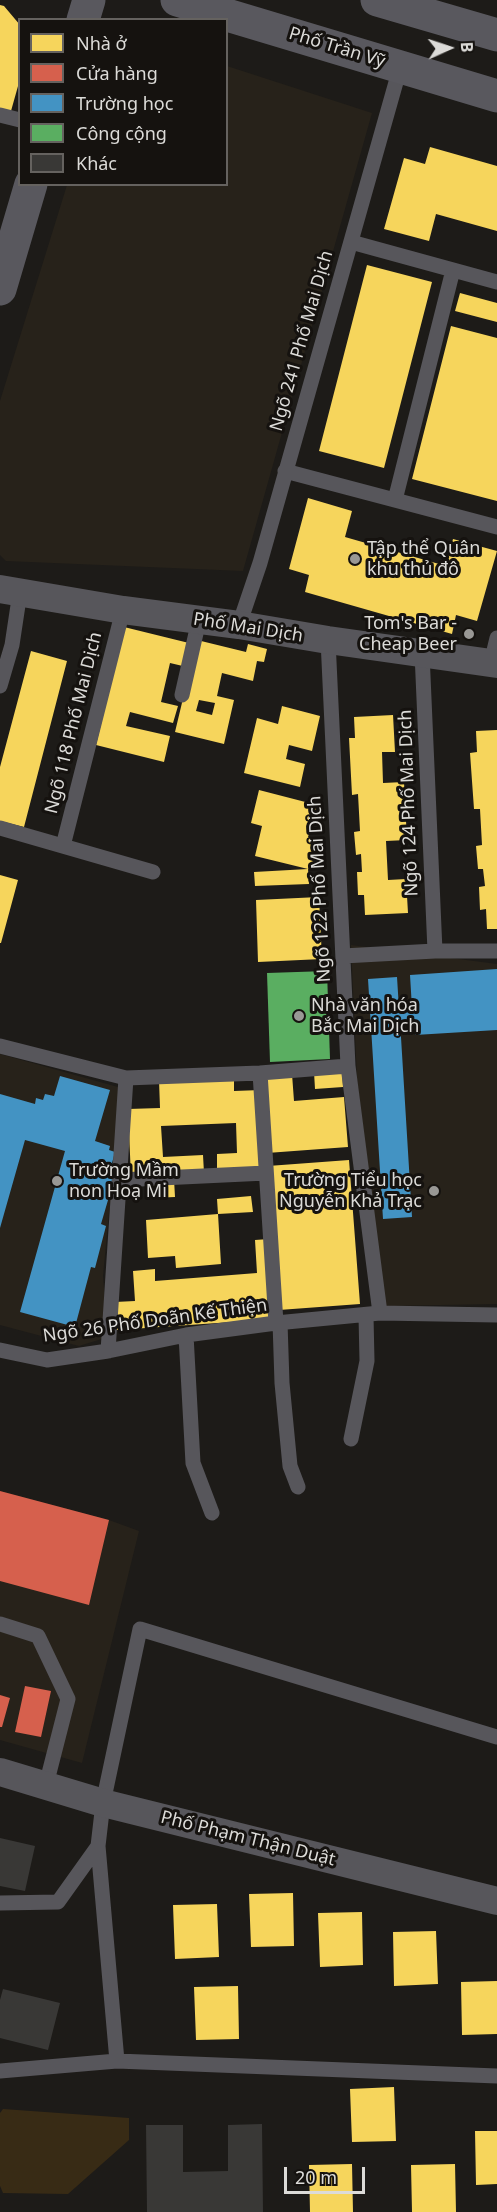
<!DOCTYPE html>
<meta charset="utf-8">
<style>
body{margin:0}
#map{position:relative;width:497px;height:2212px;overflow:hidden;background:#1d1b18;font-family:"Noto Sans",sans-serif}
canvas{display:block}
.legend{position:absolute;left:18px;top:18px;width:210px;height:168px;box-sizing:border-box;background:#15120f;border:2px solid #65625f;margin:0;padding:8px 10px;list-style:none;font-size:18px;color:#dcdbd8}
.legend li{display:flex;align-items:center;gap:12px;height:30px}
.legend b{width:30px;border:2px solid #65625f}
.north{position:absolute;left:419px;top:18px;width:60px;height:60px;-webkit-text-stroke:4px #15120f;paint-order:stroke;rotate:87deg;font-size:16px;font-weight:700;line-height:24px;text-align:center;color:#dcdbd8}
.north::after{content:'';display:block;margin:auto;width:21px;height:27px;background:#dcdbd8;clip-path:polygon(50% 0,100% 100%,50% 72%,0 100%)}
.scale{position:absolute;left:284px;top:2167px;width:81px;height:27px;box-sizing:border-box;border:3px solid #dcdbd8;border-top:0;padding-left:8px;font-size:18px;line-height:21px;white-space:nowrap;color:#dcdbd8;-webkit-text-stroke:4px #15120f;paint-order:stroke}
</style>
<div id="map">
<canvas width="497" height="2212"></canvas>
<ul class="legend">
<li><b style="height:16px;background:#f6d55c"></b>Nhà ở</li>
<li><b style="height:16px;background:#d6604d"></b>Cửa hàng</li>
<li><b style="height:16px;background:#4393c3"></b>Trường học</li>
<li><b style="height:16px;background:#5aae61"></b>Công cộng</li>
<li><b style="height:16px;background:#393836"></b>Khác</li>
</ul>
<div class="north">B</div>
<div class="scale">20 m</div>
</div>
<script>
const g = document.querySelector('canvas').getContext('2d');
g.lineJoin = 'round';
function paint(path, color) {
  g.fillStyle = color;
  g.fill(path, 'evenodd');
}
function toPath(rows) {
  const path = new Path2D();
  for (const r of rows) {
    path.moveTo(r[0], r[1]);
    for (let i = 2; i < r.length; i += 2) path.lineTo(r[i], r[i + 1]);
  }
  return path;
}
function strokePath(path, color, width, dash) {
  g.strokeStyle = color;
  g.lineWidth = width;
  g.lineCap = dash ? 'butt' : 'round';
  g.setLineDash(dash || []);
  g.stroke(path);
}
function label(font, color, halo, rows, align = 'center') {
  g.font = font + ' "Noto Sans",sans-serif';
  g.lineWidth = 6;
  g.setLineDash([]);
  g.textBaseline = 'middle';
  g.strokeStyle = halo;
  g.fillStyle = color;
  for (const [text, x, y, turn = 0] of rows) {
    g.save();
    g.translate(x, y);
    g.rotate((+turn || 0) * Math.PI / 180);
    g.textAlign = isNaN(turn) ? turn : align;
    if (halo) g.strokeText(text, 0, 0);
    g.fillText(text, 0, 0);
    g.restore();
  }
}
paint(toPath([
 [227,66,372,113,243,571,6,561,0,555,0,401,67,185,226,184],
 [351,945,497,964,497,1304,385,1306,357,1079],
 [0,1054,125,1089,121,1150,109,1213,103,1276,108,1337,79,1346,0,1325],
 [0,1491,109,1520,139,1531,82,1763,0,1740]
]), '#27221a');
paint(toPath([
 [3,2109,129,2118,129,2140,68,2194,3,2193,0,2186,0,2113]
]), '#382b15');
paint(toPath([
 [0,5,4,6,20,25,20,79,11,111,0,108],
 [430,147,497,166,497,231,436,214,429,241,384,229,404,158,425,164],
 [367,265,432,282,384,468,319,451],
 [460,293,497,303,497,322,455,311],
 [451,326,497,338,497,501,412,479],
 [308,498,352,511,345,537,446,566,453,539,497,551,477,621,456,615,452,634,305,592,309,575,289,569],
 [124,627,193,644,187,667,170,663,161,702,178,706,173,723,130,712,126,726,170,736,164,762,96,745],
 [197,640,246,652,248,644,267,649,264,662,257,661,253,681,222,673,217,696,234,700,224,744,175,732],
 [199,700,215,703,212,715,196,711],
 [31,651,67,661,24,827,0,821,0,767],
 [282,706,320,716,312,751,289,745,286,759,305,764,300,787,244,773,257,718,278,724],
 [393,715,395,752,382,752,383,783,404,782,407,840,386,841,388,880,406,879,408,913,365,915,364,895,358,895,357,872,362,872,361,854,356,855,354,832,360,831,358,794,352,795,349,738,355,738,354,717],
 [497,730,497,929,487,929,486,909,480,910,479,887,485,886,483,869,478,869,476,846,482,845,480,809,474,809,470,753,477,752,476,731],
 [259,790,317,805,308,837,319,840,312,870,308,869,309,884,255,886,254,872,308,869,255,856,262,826,251,823],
 [0,875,18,880,1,943,0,943],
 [319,897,322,959,258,962,256,900],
 [342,1070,343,1087,315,1089,314,1072],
 [292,1074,294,1101,344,1097,348,1147,267,1153,261,1076],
 [234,1076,234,1091,261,1090,265,1170,217,1173,217,1154,237,1153,236,1123,161,1126,163,1157,203,1155,204,1173,131,1177,128,1109,160,1108,159,1080],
 [349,1160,360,1304,279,1310,268,1166],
 [174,1179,175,1197,150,1198,148,1181],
 [251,1196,253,1212,218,1214,217,1199],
 [218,1214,221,1264,176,1268,175,1256,148,1258,146,1220],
 [269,1239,275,1319,117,1330,115,1302,135,1301,133,1271,155,1269,155,1281,257,1273,255,1240],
 [293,1893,294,1946,251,1947,249,1894],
 [217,1904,219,1957,175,1959,173,1905],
 [362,1912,363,1965,320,1967,318,1913],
 [436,1931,438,1984,394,1986,393,1932],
 [497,1981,497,2034,462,2035,461,1982],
 [238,1986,239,2039,196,2040,194,1987],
 [394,2087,396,2141,352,2142,350,2089],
 [475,2131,497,2131,497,2184,476,2185],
 [352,2164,353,2212,310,2212,309,2165],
 [455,2164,456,2212,412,2212,411,2165]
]), '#f6d55c');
paint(toPath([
 [0,1491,109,1520,89,1605,0,1581],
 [25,1686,51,1691,41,1737,15,1732],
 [0,1695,10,1698,2,1727,0,1727]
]), '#d6604d');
paint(toPath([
 [497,969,497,1030,415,1035,414,1020,400,1021,412,1217,383,1219,368,979,397,977,399,1009,412,1008,410,975],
 [60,1076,110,1090,95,1141,110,1146,109,1150,115,1152,112,1163,118,1166,101,1224,106,1226,95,1268,91,1267,75,1327,20,1312,65,1151,25,1140,0,1228,0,1094,35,1104,36,1098,43,1100,45,1094,54,1096]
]), '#4393c3');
paint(toPath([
 [327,971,330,1059,270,1062,267,973]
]), '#5aae61');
paint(toPath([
 [0,1838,35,1846,25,1891,0,1886],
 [3,1989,60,2003,48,2050,0,2038,0,2000],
 [262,2124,263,2212,147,2212,146,2125,183,2125,183,2172,228,2171,228,2125]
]), '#393836');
strokePath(toPath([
 [0,115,20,120],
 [351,242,497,282],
 [285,471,497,527],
 [395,500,453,270],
 [239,625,260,563,400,68],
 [328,640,348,1066,380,1313],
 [422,653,435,951],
 [491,663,497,638],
 [0,686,12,645,20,592],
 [182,695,199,620],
 [0,828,153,872],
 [63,846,123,610],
 [343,956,435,951,497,951],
 [0,1046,126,1078,260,1073,348,1066],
 [260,1073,276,1323],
 [119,1180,266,1173],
 [280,1322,282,1383,290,1466,298,1487],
 [186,1335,193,1463,212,1513],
 [0,1350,47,1360,108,1351,186,1335,276,1323,380,1313,497,1315],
 [108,1351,126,1078],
 [351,1439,367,1361,366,1316],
 [0,1624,38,1636,68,1699,46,1785],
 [0,1903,58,1902,98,1846],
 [117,2061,98,1846,103,1803,140,1629,497,1737],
 [0,2071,117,2061,497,2076]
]), '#57565b', 15);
strokePath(toPath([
 [0,589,123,610,239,625,328,640,497,664],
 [0,1772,103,1803,497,1901]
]), '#57565b', 28);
strokePath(toPath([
 [177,0,497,96],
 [377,0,497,35],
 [83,20,89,0],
 [0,289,31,184]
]), '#59585e', 33);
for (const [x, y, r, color] of [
 [355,559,6,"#999895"],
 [469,634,6,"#999895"],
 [299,1016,6,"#999895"],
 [57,1181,6,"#999895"],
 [434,1191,6,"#999895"]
]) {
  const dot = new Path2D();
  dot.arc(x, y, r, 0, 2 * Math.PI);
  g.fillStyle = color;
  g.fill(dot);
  strokePath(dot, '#15120f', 2);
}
label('18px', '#dcdbd8', '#15120f', [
 ["Phố Trần Vỹ",337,48,17],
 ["Ngõ 241 Phố Mai Dịch",302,341,-74],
 ["Phố Mai Dịch",248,628,9],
 ["Ngõ 118 Phố Mai Dịch",74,723,-76],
 ["Ngõ 124 Phố Mai Dịch",409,803,-92],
 ["Ngõ 122 Phố Mai Dịch",320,889,-93],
 ["Ngõ 26 Phố Doãn Kế Thiện",155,1321,-8],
 ["Phố Phạm Thận Duật",248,1839,14]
]);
label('18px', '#dcdbd8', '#15120f', [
 ["Tập thể Quân",367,549],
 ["khu thủ đô",367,570],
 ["Tom's Bar -",457,624,"right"],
 ["Cheap Beer",457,645,"right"],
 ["Nhà văn hóa",311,1006],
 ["Bắc Mai Dịch",311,1027],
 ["Trường Mầm",69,1171],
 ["non Hoạ Mi",69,1192],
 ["Trường Tiểu học",422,1181,"right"],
 ["Nguyễn Khả Trạc",422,1202,"right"]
], 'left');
</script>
